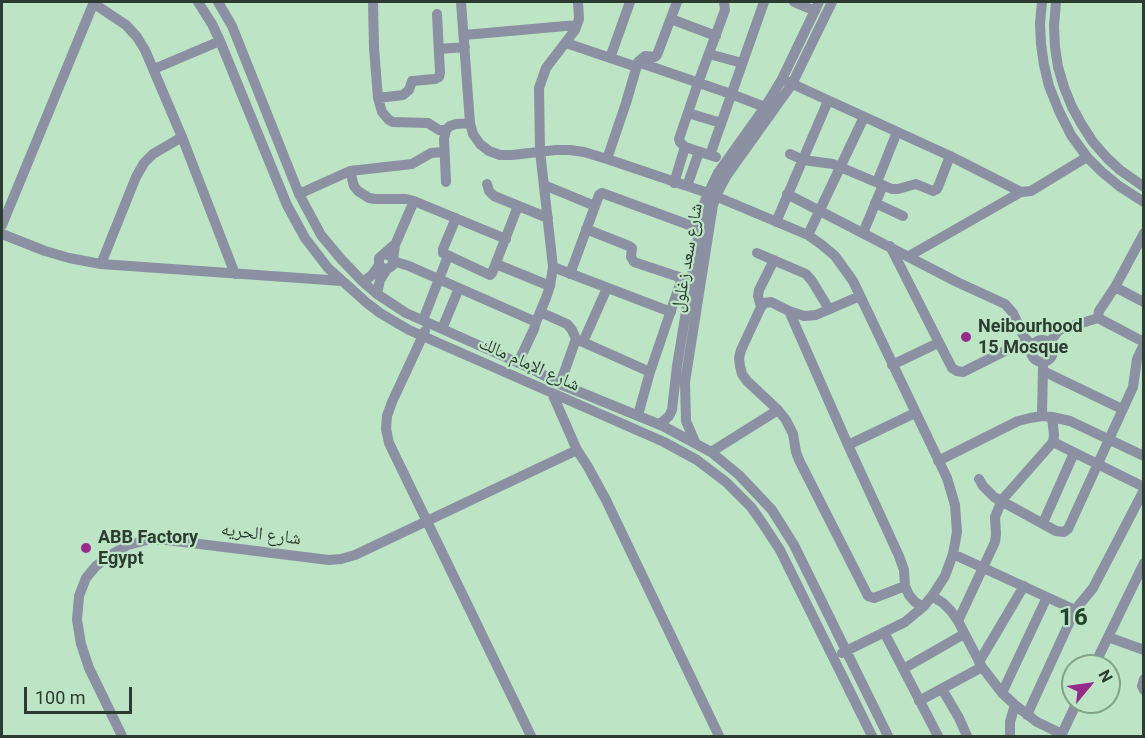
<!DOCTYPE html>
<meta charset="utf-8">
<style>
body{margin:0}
#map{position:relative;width:1145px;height:738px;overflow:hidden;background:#bce4c5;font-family:Roboto,sans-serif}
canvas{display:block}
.frame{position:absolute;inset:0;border:3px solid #2c3c30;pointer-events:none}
.north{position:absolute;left:1061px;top:654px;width:60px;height:60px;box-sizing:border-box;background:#bce4c5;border:2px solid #82a189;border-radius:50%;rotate:61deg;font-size:16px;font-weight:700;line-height:24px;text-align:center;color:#2c3c30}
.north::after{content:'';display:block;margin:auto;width:21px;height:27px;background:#972b8d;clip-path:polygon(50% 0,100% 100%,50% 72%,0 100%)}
.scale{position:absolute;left:24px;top:687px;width:108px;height:27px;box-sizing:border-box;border:3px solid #2c3c30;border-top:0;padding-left:8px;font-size:18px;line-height:21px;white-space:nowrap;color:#2c3c30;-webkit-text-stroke:4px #bce4c5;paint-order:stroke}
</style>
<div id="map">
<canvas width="1145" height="738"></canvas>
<div class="frame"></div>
<div class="north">N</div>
<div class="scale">100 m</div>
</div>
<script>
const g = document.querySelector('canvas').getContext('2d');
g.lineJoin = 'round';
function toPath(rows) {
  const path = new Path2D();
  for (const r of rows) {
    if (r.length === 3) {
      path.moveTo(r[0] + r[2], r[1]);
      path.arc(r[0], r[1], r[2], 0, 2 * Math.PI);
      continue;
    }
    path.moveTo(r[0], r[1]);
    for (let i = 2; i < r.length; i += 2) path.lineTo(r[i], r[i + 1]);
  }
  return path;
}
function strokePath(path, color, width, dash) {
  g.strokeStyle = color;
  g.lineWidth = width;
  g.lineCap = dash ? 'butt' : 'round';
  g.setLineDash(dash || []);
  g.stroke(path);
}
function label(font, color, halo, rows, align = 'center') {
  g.font = font + ' Roboto,"Noto Naskh Arabic",sans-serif';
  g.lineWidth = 4.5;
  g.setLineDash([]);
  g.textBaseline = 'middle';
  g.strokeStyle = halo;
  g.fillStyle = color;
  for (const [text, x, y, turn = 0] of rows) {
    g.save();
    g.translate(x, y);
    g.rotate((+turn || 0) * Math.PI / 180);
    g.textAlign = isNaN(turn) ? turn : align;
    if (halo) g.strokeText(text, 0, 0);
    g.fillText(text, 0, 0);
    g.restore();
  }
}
strokePath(toPath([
 [198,2,212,24,220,41,287,205,305,238,328,268,367,303,380,313,409,330,664,442,697,460,726,482,751,507,761,521,780,550,872,736],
 [218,2,232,26,299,194,321,235,341,259,363,282,377,294,406,313,530,368,560,384,663,426,711,452,739,475,772,510,794,545,888,736],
 [373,2,374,48,378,98,382,112,389,120,393,122,428,123,439,130,446,130],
 [461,2,470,123,473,134,480,144,489,151,500,155,512,155,556,150,570,150,584,152,607,159,708,193,808,235,822,245,835,256,853,281,947,478,955,505,957,532,953,554,945,576,932,596,923,607,905,622,842,653],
 [794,2,815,11],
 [1042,2,1040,23,1041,44,1044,65,1049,86,1059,111,1071,135,1087,157,1102,172,1119,186,1144,202],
 [1056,2,1054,26,1055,47,1058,67,1064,87,1072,107,1082,125,1093,142,1107,158,1120,170,1144,187],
 [93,3,126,25,137,37,145,50,182,137,235,274],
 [671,19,716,36],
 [464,35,577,25],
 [566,43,637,67],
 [439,49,465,47],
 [709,54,742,63],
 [610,58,630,2],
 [638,62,731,94,765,107],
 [154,69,220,41],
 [786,81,950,156,1021,192,1031,191,1087,157],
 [378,98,403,95,409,90,412,81,435,79,439,77,440,73,437,14],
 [688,113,721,123],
 [685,147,716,157],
 [790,154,803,160,833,164,892,189,898,189,916,184,933,191,937,189,938,187,950,156],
 [710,155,764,2],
 [607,159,626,103,638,62,645,56,655,57,657,55,677,2],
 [350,171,354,186,358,191,369,198,375,199,406,199,414,201,506,239],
 [446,182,444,139,446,130,450,126,456,124,470,123],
 [877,182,897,132],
 [674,183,685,147,680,142,679,139,698,83,725,10,724,2],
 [487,184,489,191,494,196,548,218],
 [544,185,595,206],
 [687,186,699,152],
 [299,194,350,171,412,164,431,153,444,152],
 [787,194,957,282,1005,304,1013,313,1024,337,1032,345],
 [875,203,903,216],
 [456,218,443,249,443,253,490,275,492,273,518,206],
 [776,222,828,101],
 [2,225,94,2],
 [586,229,629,246,632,248,631,257,634,262,688,280],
 [863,233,883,185],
 [2,234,45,251,69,258,101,264,342,281],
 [808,235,864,117],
 [890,246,952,368,957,371,963,372,1015,346,1022,345,1031,348],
 [757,253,806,274,812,281,829,309],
 [385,254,391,256,393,261,392,266,387,269,384,269,379,265,379,258,394,245],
 [909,256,1021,192],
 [393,259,395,245,414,201],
 [393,261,409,266,536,322],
 [101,264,136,177,144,163,153,154,182,137],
 [496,264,550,286],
 [553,267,671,312],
 [570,274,595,206,599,195,602,193,700,229],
 [363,282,372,275,379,265],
 [1115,287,1144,302],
 [377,294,380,280,387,269],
 [860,296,816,315,804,316,789,311,771,302,765,303,761,307,741,350,739,358,740,366,742,374,747,381,778,410,786,420,793,434,796,452,799,460,868,596,874,598,905,586],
 [761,307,758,296,759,290,774,260],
 [789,311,848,445,899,556,904,570,905,586,909,595,915,602,923,607],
 [540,312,567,324,572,330,576,339,650,372],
 [1098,318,1144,342],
 [423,320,448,256],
 [442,329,459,288],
 [425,331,392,402,387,416,386,429,389,443,531,736],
 [1042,351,11],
 [583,342,607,288],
 [1049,343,1059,330,1098,318,1099,311,1115,287,1144,233],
 [518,363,534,329,536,322,546,298,550,286,553,267,540,151,539,88,546,68,575,30,579,19,578,2],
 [892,365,938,343],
 [1043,371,1122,409],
 [560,384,576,339],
 [552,393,577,450],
 [638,415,650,372,682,278],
 [1042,416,1043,366],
 [660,424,669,416,672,410,677,366,703,208,706,198,718,173,765,107,782,79,819,2],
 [695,442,686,421,685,382,713,205,719,190,727,175,792,84,832,2],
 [1053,442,1144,487],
 [848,445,915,413],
 [711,452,778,410],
 [938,461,1018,421,1030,418,1042,416,1052,417,1070,421,1144,456],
 [979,479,983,486,994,497,1056,531,1064,532,1068,529,1133,387,1137,359,1144,344],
 [1043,523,1074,453],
 [953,554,1075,610],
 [932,596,943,603,951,611,958,621,982,667,1002,693,1015,705,1037,722,1062,734],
 [958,621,995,542,996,534,995,517,1002,500,1053,442,1054,435,1052,417],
 [884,632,938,736],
 [1108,637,1144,650],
 [979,662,1024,586],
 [1094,666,1144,563],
 [903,669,964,634],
 [1144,679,1142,686,1144,690],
 [942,689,959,718,967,736],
 [1002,693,1047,597],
 [919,701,982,667],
 [1027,715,1075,610,1093,588,1144,490],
 [122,736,89,668,81,644,77,620,79,596,86,578,96,566,112,554,128,545,147,540,167,540,329,560,341,559,355,555,577,450,588,467,606,500,719,736],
 [1010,736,1010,722,1015,705],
 [1061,736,1077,702]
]), '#8b90a2', 10);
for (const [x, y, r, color] of [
 [966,337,6,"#972b8d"],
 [86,548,6,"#972b8d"]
]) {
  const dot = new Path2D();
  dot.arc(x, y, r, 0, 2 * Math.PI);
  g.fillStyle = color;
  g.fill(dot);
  strokePath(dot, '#bce4c5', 2);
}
label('18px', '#2c3c30', '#bce4c5', [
 ["شارع سعد زغلول",688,258,-80],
 ["شارع الإمام مالك",529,365,24],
 ["شارع الحريه",261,535,7]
]);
label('bold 18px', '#2c3c30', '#bce4c5', [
 ["Neibourhood",978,327],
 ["15 Mosque",978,348],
 ["ABB Factory",98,538],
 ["Egypt",98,559]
], 'left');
g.letterSpacing = '1.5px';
label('bold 24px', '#20432a', '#bce4c5', [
 ["16",1074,619]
]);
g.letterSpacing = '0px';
</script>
